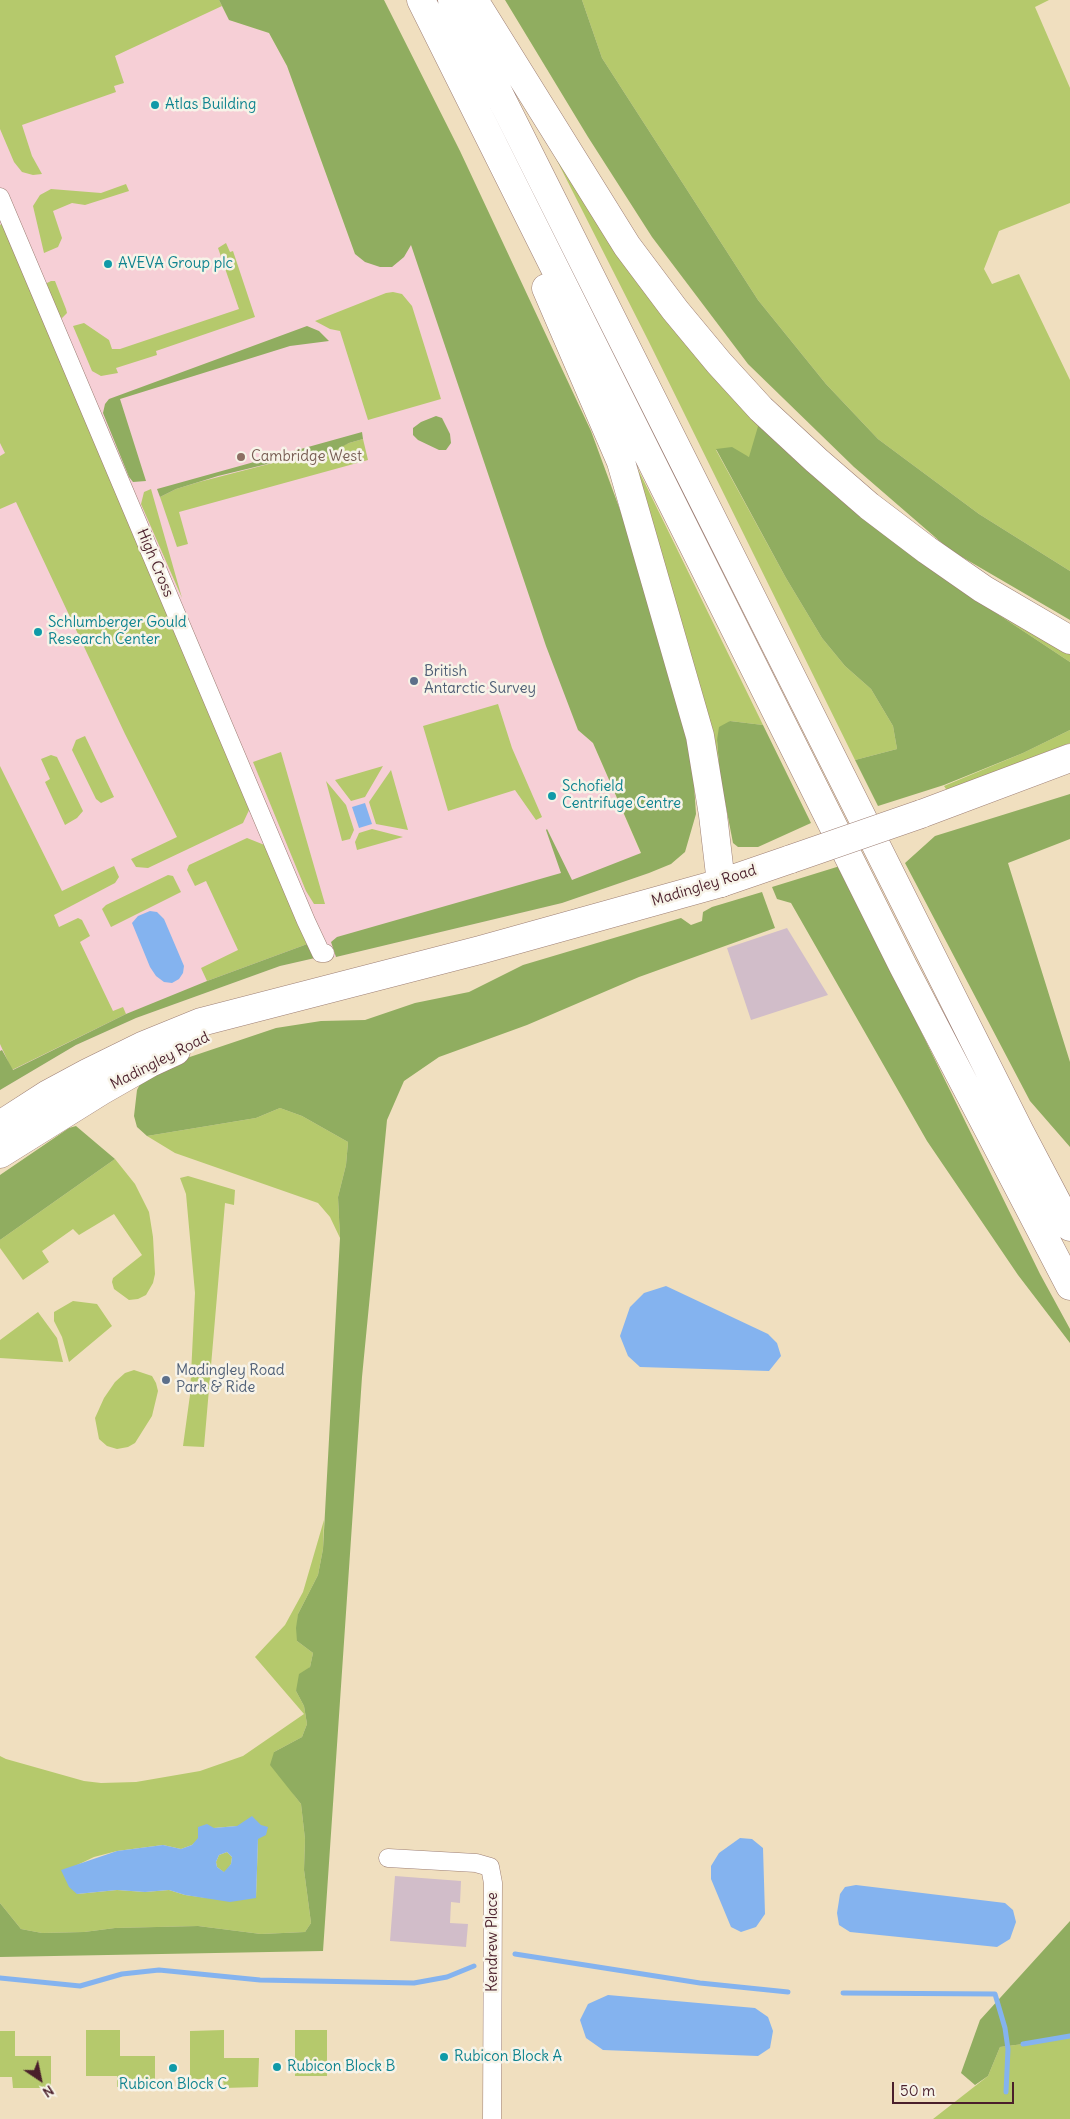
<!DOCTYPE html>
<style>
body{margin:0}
#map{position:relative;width:1070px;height:2119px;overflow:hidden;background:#f0dfbf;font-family:Delius,sans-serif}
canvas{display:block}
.north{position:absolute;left:15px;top:2054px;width:50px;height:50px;-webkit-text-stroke:4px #f7f3e8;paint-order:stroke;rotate:146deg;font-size:14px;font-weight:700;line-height:20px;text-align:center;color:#4a1f2b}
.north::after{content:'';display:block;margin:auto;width:18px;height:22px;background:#4a1f2b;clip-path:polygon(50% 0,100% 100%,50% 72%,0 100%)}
.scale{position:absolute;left:892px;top:2082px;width:122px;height:22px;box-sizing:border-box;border:2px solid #4a1f2b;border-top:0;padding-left:6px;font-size:15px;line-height:18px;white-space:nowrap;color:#4a1f2b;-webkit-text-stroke:4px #f7f3e8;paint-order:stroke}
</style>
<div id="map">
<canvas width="1070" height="2119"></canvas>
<div class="north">N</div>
<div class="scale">50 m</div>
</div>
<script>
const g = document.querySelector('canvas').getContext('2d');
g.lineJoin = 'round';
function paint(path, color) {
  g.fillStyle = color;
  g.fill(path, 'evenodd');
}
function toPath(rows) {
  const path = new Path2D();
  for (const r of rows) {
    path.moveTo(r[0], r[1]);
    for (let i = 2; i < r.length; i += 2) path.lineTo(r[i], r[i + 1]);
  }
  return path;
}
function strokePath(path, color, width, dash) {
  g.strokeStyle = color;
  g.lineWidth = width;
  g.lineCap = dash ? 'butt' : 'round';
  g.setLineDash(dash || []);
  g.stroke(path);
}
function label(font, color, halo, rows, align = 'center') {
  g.font = font + ' Delius,sans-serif';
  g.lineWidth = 5;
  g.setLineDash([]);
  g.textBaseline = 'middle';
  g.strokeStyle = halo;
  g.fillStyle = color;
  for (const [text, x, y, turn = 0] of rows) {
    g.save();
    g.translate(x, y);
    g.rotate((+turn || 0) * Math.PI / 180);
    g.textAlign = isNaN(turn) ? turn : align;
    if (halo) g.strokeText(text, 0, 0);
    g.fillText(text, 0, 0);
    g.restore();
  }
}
paint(toPath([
 [0,0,219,0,229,20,269,33,287,66,355,254,411,244,546,646,564,688,578,730,593,743,649,873,562,903,336,957,315,958,280,966,136,1018,76,1045,0,1090]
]), '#f6cfd6');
paint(toPath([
 [787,928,828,995,751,1020,727,948],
 [395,1876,461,1881,460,1903,451,1902,450,1923,468,1924,466,1947,390,1941]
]), '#d1bdc9');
paint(toPath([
 [0,0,219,0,222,6,115,56,124,83,114,86,116,92,22,125,32,156,42,174,33,175,22,172,14,162,0,129],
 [582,0,1049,0,1035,7,1070,88,1070,203,999,231,984,269,992,284,1019,274,1070,380,1070,571,979,514,878,439,826,384,758,300,602,58],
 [544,135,717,374,1070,652,1070,662,990,609,929,566,749,457,716,450,786,578,822,638,845,666,871,689,893,726,897,749,855,760,648,340],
 [126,184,129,191,85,205,72,203,53,211,62,238,58,247,44,253,33,206,40,195,51,189,101,193],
 [4,222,250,808,243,823,148,868,136,867,131,859,177,837,125,734,16,502,0,509,0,456,5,453,0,443,0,225],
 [226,243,230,252,233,251,255,317,156,351,157,355,116,368,118,373,101,376,92,371,73,326,84,323,109,340,112,349,120,349,239,309,218,248],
 [51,281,55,281,66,309,67,313,62,318,56,315,45,284],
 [393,292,402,294,412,306,441,399,368,420,340,331,330,329,315,321,386,293],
 [613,418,763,725,730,721,717,740,720,776],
 [363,439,368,460,179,512,188,544,177,547,160,497,176,489,199,482,296,457,315,457,349,443],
 [151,489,182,598,141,504,144,492],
 [498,704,512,748,542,817,536,820,515,790,448,811,423,726],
 [1070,730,1070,743,1038,755,950,795,944,786,1023,753],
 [85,736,114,797,101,803,96,799,72,750,76,740],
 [281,752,325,904,314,904,306,891,253,762],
 [51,755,57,757,83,811,77,818,65,825,45,782,50,779,41,759],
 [0,766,62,891,114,866,119,877,115,883,54,915,59,927,78,918,82,920,90,936,80,942,113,1011,123,1007,126,1014,12,1070,0,1044],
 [383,766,365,797,351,801,335,780],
 [391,770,408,830,376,824,369,802],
 [326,781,346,805,354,830,350,839,342,841],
 [372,829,403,837,357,850,355,842,359,833],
 [247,838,267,846,310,943,207,981,201,968,238,950,206,881,195,886,187,870,189,865],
 [168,875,173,876,181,892,111,927,102,909,106,905],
 [280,1108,302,1116,348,1142,346,1165,338,1197,340,1238,330,1217,318,1203,175,1153,147,1136,256,1118],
 [115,1159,135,1184,149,1212,153,1237,155,1274,153,1283,146,1295,138,1299,129,1300,114,1289,112,1282,113,1278,142,1255,114,1214,79,1235,73,1229,42,1251,49,1262,23,1280,0,1248,0,1240],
 [188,1176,235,1190,234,1205,225,1203,204,1447,183,1446,190,1395,195,1293,186,1194,180,1178],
 [73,1301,97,1304,112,1326,69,1362,62,1337,54,1321,54,1312],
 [38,1312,57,1338,63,1362,0,1358,0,1340],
 [134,1370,152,1376,156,1383,158,1391,152,1416,135,1443,128,1447,117,1449,107,1446,99,1439,95,1418,104,1398,115,1382,125,1373],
 [324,1520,323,1549,318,1575,298,1614,297,1641,313,1653,310,1667,296,1691,304,1706,307,1724,302,1737,274,1752,294,1795,301,1804,305,1839,304,1870,311,1923,305,1932,261,1934,198,1926,115,1928,84,1932,42,1933,21,1929,0,1903,0,1756,6,1759,84,1781,101,1783,136,1782,200,1771,243,1756,304,1714,255,1657,285,1625,303,1592],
 [237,1826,258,1839,256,1898,207,1898,185,1895,169,1890,145,1892,117,1890,77,1894,73,1867,94,1857,117,1851,163,1845,181,1849,192,1845,214,1828],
 [227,1852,232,1857,231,1864,225,1873,217,1867,216,1862,219,1855],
 [86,2030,120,2030,120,2056,155,2056,155,2087,117,2087,117,2076,86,2076],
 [224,2030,224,2058,259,2058,258,2087,224,2088,223,2079,190,2079,190,2031],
 [295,2030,327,2030,327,2076,295,2076],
 [0,2031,15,2031,15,2056,51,2056,51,2088,13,2088,12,2077,0,2077],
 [1070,2038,1070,2119,933,2119,988,2076,1000,2047]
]), '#b5c96c');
paint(toPath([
 [219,0,384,0,460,151,591,431,633,545,692,754,696,814,685,852,671,864,649,873,562,903,336,957,331,942,337,937,561,873,546,830,547,829,572,880,641,853,593,743,578,730,546,646,411,245,404,257,392,267,380,267,365,262,355,254,287,66,269,33,229,20],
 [505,0,582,0,602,58,758,300,826,384,878,439,979,514,1070,571,1070,620,950,550,854,467,748,364,652,237,588,137],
 [307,326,319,331,329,341,290,346,120,399,146,481,133,482,129,477,103,413,105,404,109,399],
 [436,416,442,418,450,434,451,443,446,450,439,450,418,440,413,435,413,428,421,422],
 [759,423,929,566,990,609,1070,662,1070,730,1023,753,944,785,878,806,855,760,897,749,893,726,871,689,845,666,822,638,786,578,716,449,732,447,749,457],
 [362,432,363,439,349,443,326,455,296,457,218,476,176,489,160,497,157,489],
 [730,721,763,725,811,823,758,847,738,847,733,843,720,776,717,740,719,727],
 [1070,794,1070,839,1008,863,1070,1062,1070,1147,1030,1101,905,863,935,836],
 [840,866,1040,1274,1070,1329,1070,1343,1018,1275,927,1141,791,903,777,899,772,887],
 [762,892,775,928,639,977,527,1025,439,1057,404,1081,397,1097,387,1120,362,1377,323,1951,0,1957,0,1903,21,1929,42,1933,84,1932,115,1928,198,1926,261,1934,305,1932,311,1923,304,1870,305,1839,301,1804,270,1765,274,1752,302,1737,307,1724,304,1706,296,1691,299,1674,310,1667,313,1653,297,1641,296,1628,298,1614,318,1575,323,1549,340,1238,338,1197,346,1165,348,1142,302,1116,280,1108,256,1118,147,1136,137,1127,134,1116,137,1090,141,1082,166,1065,276,1028,321,1021,365,1020,415,1003,469,992,523,965,681,918,691,925,702,921,703,912,712,907],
 [310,943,315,958,280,966,136,1018,76,1045,0,1090,0,1051,2,1050,13,1070,126,1014,207,981],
 [76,1126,115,1159,0,1240,0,1175,69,1128],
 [1070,1921,1070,2038,1000,2047,988,2076,975,2085,961,2073,980,2020]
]), '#90ad60');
paint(toPath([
 [365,803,372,824,359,828,352,807],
 [150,911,157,912,164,919,184,966,183,973,179,979,172,983,164,982,156,976,150,967,132,923,138,916],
 [666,1286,768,1334,777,1343,781,1356,769,1371,640,1367,628,1356,620,1336,630,1307,644,1293],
 [252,1816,261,1825,268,1827,266,1835,258,1839,256,1898,230,1902,185,1895,169,1890,145,1892,117,1890,77,1894,69,1887,61,1870,117,1851,163,1845,181,1849,192,1845,198,1838,198,1827,207,1824,214,1828,237,1826],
 [227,1852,232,1857,231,1864,224,1872,217,1867,216,1862,219,1855],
 [740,1838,752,1839,763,1848,765,1914,756,1927,741,1932,731,1927,711,1879,711,1866,719,1853],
 [856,1885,1005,1903,1013,1910,1016,1922,1010,1939,997,1947,850,1932,839,1925,837,1913,840,1894,845,1887],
 [608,1995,755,2008,768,2017,773,2031,770,2048,758,2056,603,2050,586,2038,580,2020,588,2004]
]), '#84b3ef');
strokePath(toPath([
 [515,1954,700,1983,788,1992],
 [0,1978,80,1986,122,1974,159,1970,260,1980,414,1983,447,1977,474,1966],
 [843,1993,995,1994,1005,2028,1008,2049,1006,2092],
 [1023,2044,1070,2036]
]), '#84b3ef', 5);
const street = toPath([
 [0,197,306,921,321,953,325,953],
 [388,1858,476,1863,490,1867,493,1883,492,2119]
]);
const primary = toPath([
 [0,1125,48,1094,87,1073,142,1046,201,1022,480,950,721,883],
 [0,1154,101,1091,150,1063,176,1051]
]);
const highway = toPath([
 [421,0,903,966,1070,1286],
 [452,0,1020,1132,1070,1227],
 [474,0,627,246,675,310,719,363,761,409,816,460,869,506,927,550,983,589,1070,640],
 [546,288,621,462,700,736,713,815,721,883,791,859],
 [921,814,1070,758]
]);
strokePath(street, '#9d7f75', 19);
strokePath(primary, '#9d7f75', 29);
strokePath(highway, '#9d7f75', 29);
strokePath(street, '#fff', 18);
strokePath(primary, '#fff', 28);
strokePath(highway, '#fff', 28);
const highwayBridge = toPath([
 [791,859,921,814]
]);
strokePath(highwayBridge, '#9d7f75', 29, []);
strokePath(highwayBridge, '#fff', 28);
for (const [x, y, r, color] of [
 [155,105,5,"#0f9aa8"],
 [108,264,5,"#0f9aa8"],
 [241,457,5,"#8d6e63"],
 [38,632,5,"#0f9aa8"],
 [414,681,5,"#5c6f8a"],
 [552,796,5,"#0f9aa8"],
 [166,1380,5,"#5c6f8a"],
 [444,2057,5,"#0f9aa8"],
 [277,2067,5,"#0f9aa8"],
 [173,2068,5,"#0f9aa8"]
]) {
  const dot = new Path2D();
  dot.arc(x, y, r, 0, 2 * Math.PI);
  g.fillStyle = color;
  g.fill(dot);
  strokePath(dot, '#f7f3e8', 2);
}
label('15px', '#0d838f', '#f7f3e8', [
 ["Atlas Building",165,105],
 ["AVEVA Group plc",118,264],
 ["Schlumberger Gould",48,623],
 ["Research Center",48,640],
 ["Schofield",562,787],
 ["Centrifuge Centre",562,804],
 ["Rubicon Block A",454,2057],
 ["Rubicon Block B",287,2067],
 ["Rubicon Block C",173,2085,"center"]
], 'left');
label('15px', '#785e54', '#f7f3e8', [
 ["Cambridge West",251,457]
], 'left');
label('15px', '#4a1f2b', '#f7f3e8', [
 ["High Cross",155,563,67],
 ["Madingley Road",704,886,-17],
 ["Madingley Road",160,1061,-27],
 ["Kendrew Place",493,1942,-90]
]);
label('15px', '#4e5e75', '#f7f3e8', [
 ["British",424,672],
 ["Antarctic Survey",424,689],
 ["Madingley Road",176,1371],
 ["Park & Ride",176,1388]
], 'left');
</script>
